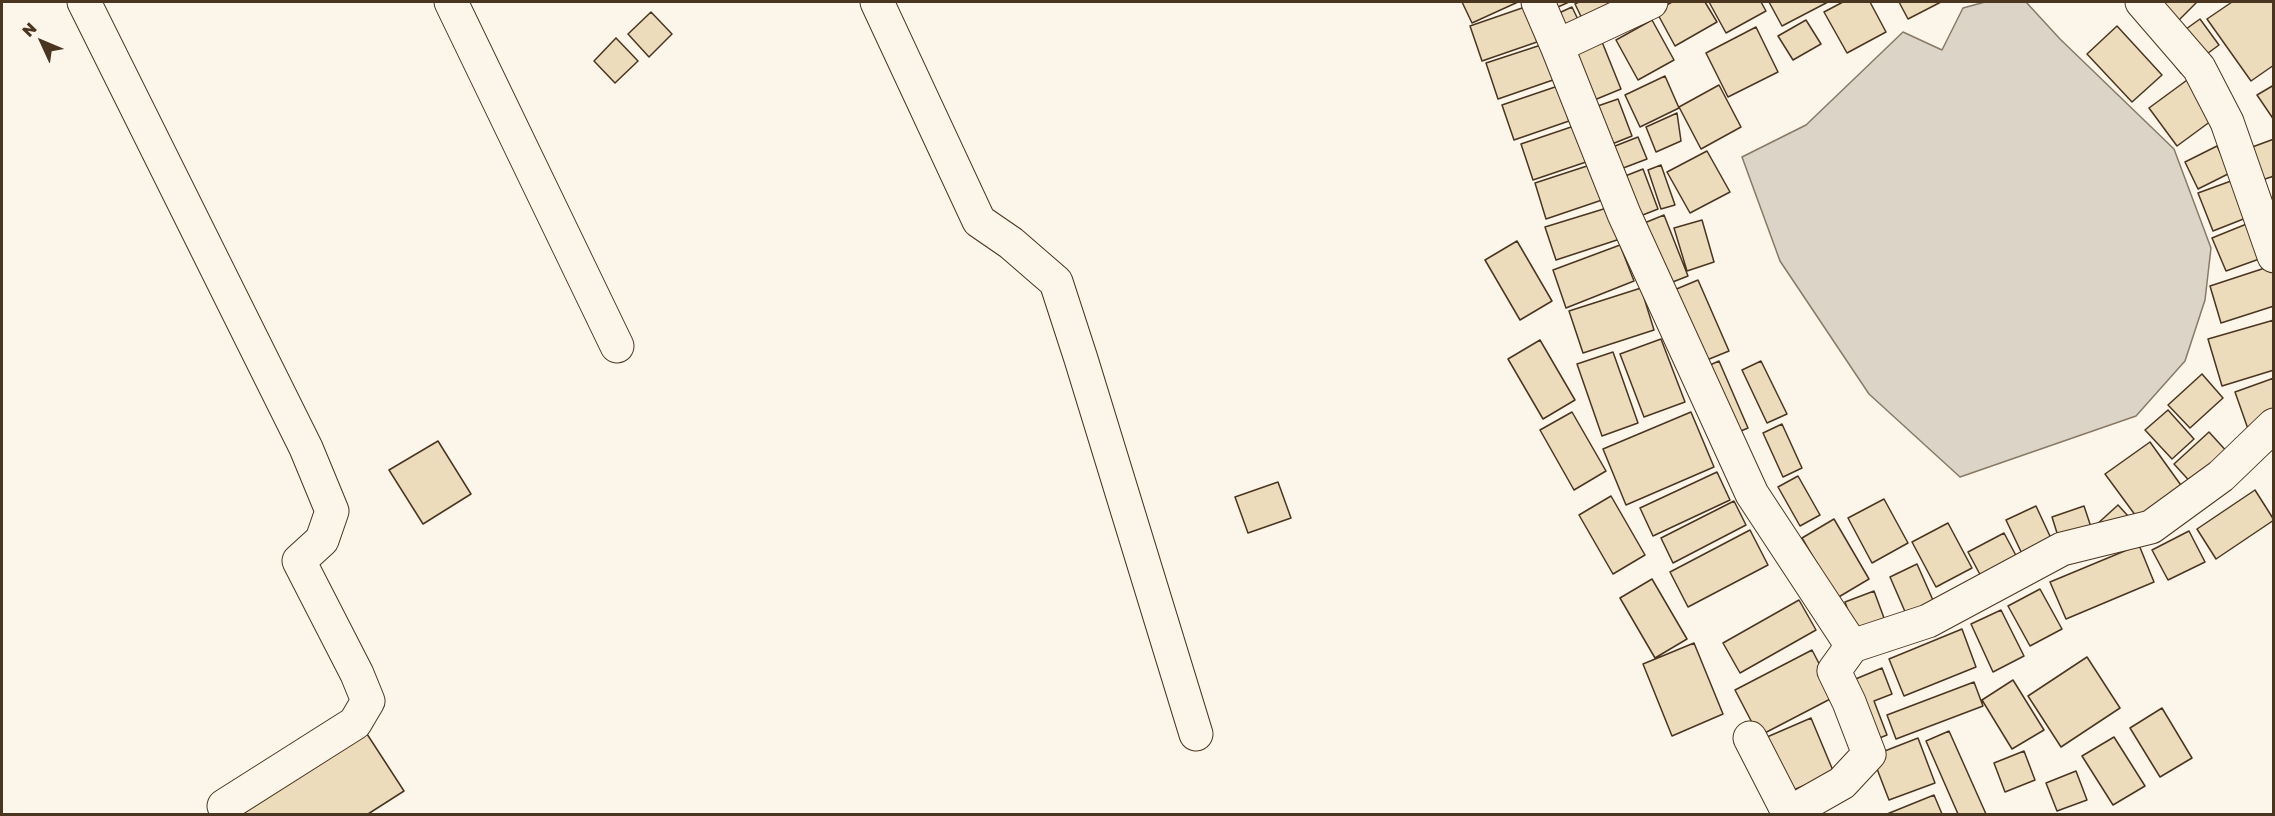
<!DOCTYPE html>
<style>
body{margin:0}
#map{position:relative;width:2275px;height:816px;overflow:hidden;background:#fbf6e9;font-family:"Golos Text",sans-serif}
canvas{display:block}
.frame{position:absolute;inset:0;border:3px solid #4a3520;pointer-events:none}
.north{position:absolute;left:12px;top:12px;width:60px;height:60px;-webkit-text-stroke:4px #fbf6e9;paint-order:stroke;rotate:314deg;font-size:16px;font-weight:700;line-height:24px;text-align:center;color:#4a3520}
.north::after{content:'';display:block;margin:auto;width:21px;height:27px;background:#4a3520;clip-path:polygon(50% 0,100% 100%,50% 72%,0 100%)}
</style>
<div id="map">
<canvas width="2275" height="816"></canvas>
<div class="frame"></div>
<div class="north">N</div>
</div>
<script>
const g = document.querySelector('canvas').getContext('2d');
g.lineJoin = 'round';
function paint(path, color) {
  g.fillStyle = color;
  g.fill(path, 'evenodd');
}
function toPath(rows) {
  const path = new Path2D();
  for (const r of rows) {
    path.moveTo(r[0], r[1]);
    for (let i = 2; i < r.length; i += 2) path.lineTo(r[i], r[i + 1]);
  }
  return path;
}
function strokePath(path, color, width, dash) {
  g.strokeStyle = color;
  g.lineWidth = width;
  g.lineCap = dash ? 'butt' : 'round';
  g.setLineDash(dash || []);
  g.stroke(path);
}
const water = toPath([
 [1985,2,2026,2,2060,39,2174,149,2211,248,2205,300,2185,361,2136,416,1960,477,1869,394,1780,261,1742,157,1806,125,1903,32,1942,50,1963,8,1985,2]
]);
paint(water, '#dcd4c6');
strokePath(water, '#887966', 1.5);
const building = toPath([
 [1462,2,1518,2,1472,23,1462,2],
 [1543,2,1569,2,1547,12,1543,2],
 [1579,2,1614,2,1588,31,1575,4,1579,2],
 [1672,2,1705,2,1717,22,1675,46,1656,11,1672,2],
 [1709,2,1761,2,1766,11,1726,33,1709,2],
 [1769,2,1828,2,1782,26,1769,2],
 [1843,2,1870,2,1886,32,1847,53,1824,12,1843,2],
 [1899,2,1941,2,1908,19,1899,2],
 [2125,2,2197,2,2158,41,2125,2],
 [2232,2,2274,2,2274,65,2251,81,2207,19,2232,2],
 [1525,7,1537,42,1482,61,1470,26,1525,7],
 [1572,7,1583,30,1548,18,1572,7],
 [651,12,672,34,649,57,628,34,651,12],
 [2200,19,2219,45,2181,73,2161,47,2200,19],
 [1652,20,1674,60,1638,80,1616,40,1652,20],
 [1806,20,1821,44,1793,60,1778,36,1806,20],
 [2117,26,2162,75,2132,102,2087,54,2117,26],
 [1756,27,1778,72,1728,97,1706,53,1756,27],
 [1598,32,1621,89,1587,103,1564,46,1598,32],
 [616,38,638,61,615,83,594,61,616,38],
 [1541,45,1553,80,1498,99,1486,63,1541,45],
 [2198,72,2226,110,2177,146,2149,108,2198,72],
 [1665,76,1679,108,1640,127,1625,95,1665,76],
 [1719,85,1741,127,1701,149,1679,107,1719,85],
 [2274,85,2274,120,2257,95,2274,85],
 [1558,86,1569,121,1514,140,1502,105,1558,86],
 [1618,99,1632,136,1607,146,1592,108,1618,99],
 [1677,113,1681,141,1656,152,1646,127,1677,113],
 [1577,125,1589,161,1533,180,1521,144,1577,125],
 [1638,137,1647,159,1618,170,1610,148,1638,137],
 [2274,139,2274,176,2247,185,2236,153,2274,139],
 [2217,146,2230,173,2198,189,2185,162,2217,146],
 [1707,151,1730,192,1690,213,1667,172,1707,151],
 [1590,165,1602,200,1546,219,1535,183,1590,165],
 [1661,165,1675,205,1661,209,1648,170,1661,165],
 [1643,169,1658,209,1630,220,1615,180,1643,169],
 [2231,181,2246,218,2213,231,2198,193,2231,181],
 [1610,207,1620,239,1556,260,1545,227,1610,207],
 [1664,215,1688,276,1660,287,1637,226,1664,215],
 [1702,220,1714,262,1687,271,1674,228,1702,220],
 [2249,223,2262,258,2226,271,2212,238,2249,223],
 [1517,241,1552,301,1520,320,1485,260,1517,241],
 [1620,245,1634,281,1566,308,1553,270,1620,245],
 [2271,266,2274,274,2274,306,2221,323,2210,286,2271,266],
 [1698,280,1729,351,1697,364,1667,293,1698,280],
 [1641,288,1654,330,1583,353,1569,311,1641,288],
 [2274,320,2274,370,2222,386,2208,339,2274,320],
 [1661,339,1685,402,1644,417,1620,354,1661,339],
 [1540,340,1575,400,1543,419,1508,359,1540,340],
 [1613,352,1638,423,1602,436,1577,364,1613,352],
 [1719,361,1748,428,1715,442,1687,375,1719,361],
 [1761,361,1787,414,1767,423,1742,370,1761,361],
 [2202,374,2223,398,2190,428,2168,405,2202,374],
 [2274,378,2274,429,2254,446,2235,392,2274,378],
 [2168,410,2194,439,2172,459,2145,430,2168,410],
 [1572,412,1606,471,1574,490,1540,430,1572,412],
 [1691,412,1714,467,1626,505,1603,449,1691,412],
 [1782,424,1802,468,1783,477,1763,433,1782,424],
 [2209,432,2240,466,2205,498,2174,464,2209,432],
 [438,441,471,494,423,524,389,470,438,441],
 [2150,442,2188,495,2144,527,2105,474,2150,442],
 [1717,472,1730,500,1653,536,1640,508,1717,472],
 [1798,476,1820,515,1800,526,1778,487,1798,476],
 [1278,482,1291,518,1248,533,1235,497,1278,482],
 [2255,490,2274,520,2216,559,2197,529,2255,490],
 [1611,496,1645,555,1613,574,1579,515,1611,496],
 [1884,499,1908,543,1872,563,1848,518,1884,499],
 [1734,501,1746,525,1673,563,1661,538,1734,501],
 [2118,505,2140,529,2095,526,2118,505],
 [2036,506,2062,562,2033,577,2006,520,2036,506],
 [2084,506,2097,545,2062,549,2052,517,2084,506],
 [1834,519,1869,579,1837,598,1802,538,1834,519],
 [1948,523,1972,568,1936,587,1912,542,1948,523],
 [1750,530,1768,565,1688,607,1670,572,1750,530],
 [2189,531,2205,562,2168,580,2152,550,2189,531],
 [2004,533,2028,578,1992,597,1968,552,2004,533],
 [2139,545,2154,582,2066,619,2050,582,2139,545],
 [1917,564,1936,607,1913,630,1890,577,1917,564],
 [1652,579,1687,639,1655,658,1620,598,1652,579],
 [2040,589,2062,629,2030,646,2008,606,2040,589],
 [1874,591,1884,618,1855,630,1845,602,1874,591],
 [1799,600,1816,630,1740,673,1723,643,1799,600],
 [2001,610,2024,656,1993,672,1971,624,2001,610],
 [1962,629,1976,667,1904,696,1889,659,1962,629],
 [1694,643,1723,714,1672,736,1643,664,1694,643],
 [1812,650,1836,696,1759,736,1735,690,1812,650],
 [2087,657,2120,708,2061,747,2028,696,2087,657],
 [1882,668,1892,694,1874,701,1887,735,1857,747,1834,688,1882,668],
 [2013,680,2044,730,2012,749,1982,700,2013,680],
 [1974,682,1983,706,1896,739,1887,715,1974,682],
 [2162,708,2192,758,2160,777,2130,728,2162,708],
 [1811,718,1834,773,1791,791,1767,737,1811,718],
 [1949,731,1986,814,1958,814,1926,741,1949,731],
 [367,734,404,791,368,814,242,814,367,734],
 [2114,737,2145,786,2113,805,2082,756,2114,737],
 [1918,738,1935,783,1889,800,1872,756,1918,738],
 [2024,751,2035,780,2005,792,1994,763,2024,751],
 [2076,771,2087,800,2057,811,2046,783,2076,771],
 [1934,795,1942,814,1887,814,1934,795]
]);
paint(building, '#ecdcbc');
strokePath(building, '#4a3520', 1.5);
const street = toPath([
 [84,2,306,448,332,511,322,540,299,561,357,674,368,701,355,723,224,806],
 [451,2,617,346],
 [877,2,979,221,1011,243,1056,282,1081,359,1196,734],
 [1538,2,1557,46],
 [1651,2,1557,46,1624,214,1752,494,1852,646,1928,621,2062,549,2151,527,2221,476,2274,425],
 [2142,2,2199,68,2227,122,2274,256],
 [1750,738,1789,814],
 [1789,813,1842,783,1869,754,1849,702,1834,671,1852,646]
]);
strokePath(street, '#4a3520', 35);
strokePath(street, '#fbf6e9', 33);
</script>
